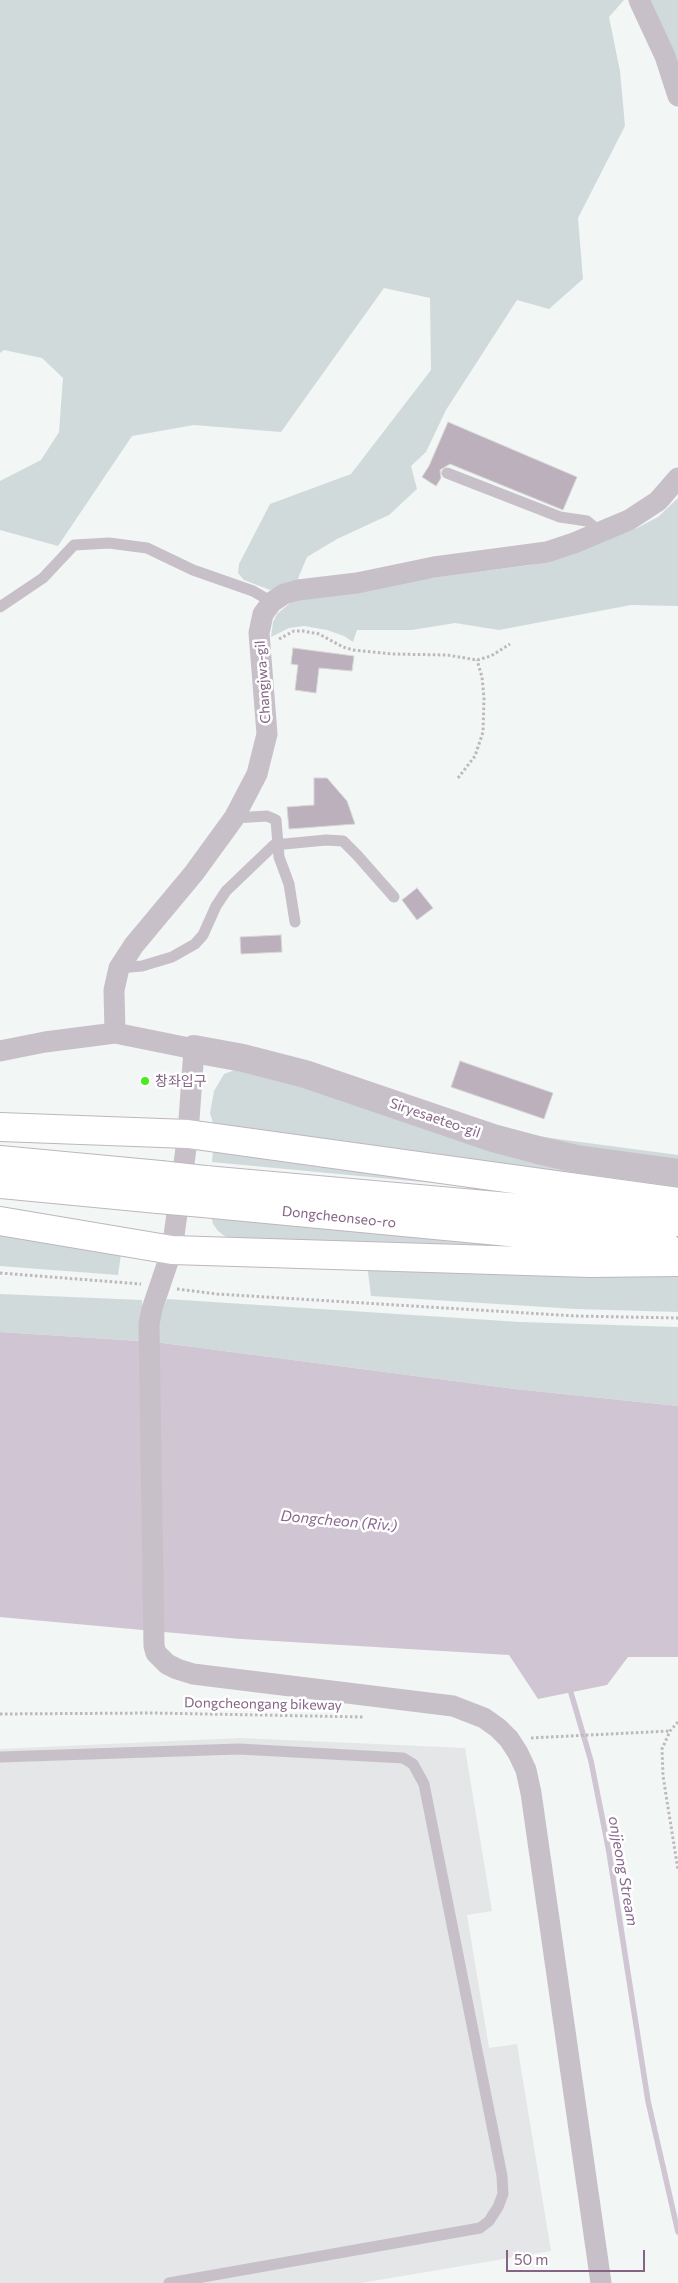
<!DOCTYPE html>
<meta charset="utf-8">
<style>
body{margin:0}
#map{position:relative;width:678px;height:2283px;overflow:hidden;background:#f2f6f4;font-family:Commissioner,sans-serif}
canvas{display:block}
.scale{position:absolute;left:506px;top:2250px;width:139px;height:22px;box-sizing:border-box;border:2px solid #846385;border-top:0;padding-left:6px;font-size:15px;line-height:18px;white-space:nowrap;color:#846385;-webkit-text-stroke:4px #fff;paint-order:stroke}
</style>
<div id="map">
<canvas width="678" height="2283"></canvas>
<div class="scale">50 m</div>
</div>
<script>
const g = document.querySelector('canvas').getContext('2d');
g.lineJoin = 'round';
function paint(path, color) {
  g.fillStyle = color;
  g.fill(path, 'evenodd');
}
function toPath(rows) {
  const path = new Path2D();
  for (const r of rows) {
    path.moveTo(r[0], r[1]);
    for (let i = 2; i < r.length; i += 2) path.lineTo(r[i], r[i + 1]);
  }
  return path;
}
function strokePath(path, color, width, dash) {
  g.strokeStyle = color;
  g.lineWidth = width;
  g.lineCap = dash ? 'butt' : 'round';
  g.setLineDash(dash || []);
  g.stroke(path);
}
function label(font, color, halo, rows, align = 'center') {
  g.font = font + ' Commissioner,"Noto Sans KR",sans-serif';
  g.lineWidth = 5;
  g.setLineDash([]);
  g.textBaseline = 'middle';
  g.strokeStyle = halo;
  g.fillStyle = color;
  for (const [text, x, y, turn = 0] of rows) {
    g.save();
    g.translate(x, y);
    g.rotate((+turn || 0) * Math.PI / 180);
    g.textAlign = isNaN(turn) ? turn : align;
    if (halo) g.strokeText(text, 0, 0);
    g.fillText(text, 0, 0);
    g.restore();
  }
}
paint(toPath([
 [240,1738,465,1748,492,1911,467,1915,489,2048,517,2044,551,2251,361,2283,0,2283,0,1749]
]), '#e5e6e7');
paint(toPath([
 [0,0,624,0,609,17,620,71,625,126,578,218,583,279,549,309,517,300,446,410,426,452,411,466,417,489,389,515,337,539,307,557,297,581,270,590,244,580,238,573,239,564,270,504,351,474,431,370,430,298,384,288,281,432,194,425,132,436,58,546,0,530,0,481,41,460,59,432,63,378,42,358,4,350,0,353],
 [647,0,678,0,678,77],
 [678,498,678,606,631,605,499,630,455,623,412,630,357,630,353,642,344,636,327,630,304,626,289,628,271,637,273,622,277,614,290,603,299,599,406,581,531,565,578,552,637,528,658,517],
 [240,1068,678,1184,678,1194,217,1126,213,1123,210,1113,214,1091,224,1074],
 [543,1137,678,1155,678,1162,612,1153],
 [213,1150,517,1191,212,1162],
 [211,1215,549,1248,237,1242,226,1237,218,1231,213,1224],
 [0,1232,121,1254,118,1275,0,1266],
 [367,1264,678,1272,678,1312,576,1309,371,1296],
 [0,1294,142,1300,143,1319,158,1321,167,1299,520,1322,678,1327,678,1406,515,1389,155,1342,0,1332]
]), '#d1dadb');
paint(toPath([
 [0,1332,155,1342,515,1389,678,1406,678,1657,628,1657,607,1685,538,1699,509,1655,241,1639,0,1617]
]), '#d0c5d2');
strokePath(toPath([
 [569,1686,591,1761,609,1852,648,2101,678,2232]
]), '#d0c5d2', 5.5);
const building = toPath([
 [448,422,577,477,563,510,450,464,440,470,441,478,436,486,422,477,429,466,448,422],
 [293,648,354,656,352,671,319,668,316,693,295,690,298,665,291,664,293,648],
 [314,778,327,778,347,801,355,824,289,829,287,807,314,805,314,778],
 [417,888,433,908,417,920,402,900,417,888],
 [281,935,282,952,241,954,240,937,281,935],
 [460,1061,553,1093,544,1119,451,1087,460,1061]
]);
paint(building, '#bcb0bd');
strokePath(building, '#d5d7d6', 1);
const secondary = toPath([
 [0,1127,188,1134,678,1202],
 [0,1160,160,1175],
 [205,1180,678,1222],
 [0,1184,158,1199],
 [203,1203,667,1247],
 [0,1221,172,1250,590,1263,678,1262]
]);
strokePath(secondary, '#bfb5bf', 30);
strokePath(toPath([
 [279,639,294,631,303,631,319,634,343,647,353,650,392,654,447,655,477,660,491,656,510,644],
 [458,778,475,756,483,732,484,698,482,677,477,660],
 [0,1273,141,1284],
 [177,1289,217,1294,576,1316,678,1318],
 [0,1714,153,1713,364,1717],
 [678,1722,670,1731,662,1749,663,1776,678,1870],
 [531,1738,670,1731]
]), '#beb8be', 3, [2.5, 2.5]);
strokePath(toPath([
 [447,473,560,517,587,521,593,526,597,534],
 [0,607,43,578,74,545,109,543,147,548,193,570,253,591,272,602],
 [234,818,267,816,276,820,279,857,289,884,295,922],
 [119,968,142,966,172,957,195,944,203,935,216,906,226,891,274,845,326,840,343,841,357,855,394,897],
 [0,1757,239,1749,403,1758,413,1764,424,1784,502,2176,503,2194,498,2207,489,2221,480,2228,169,2283]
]), '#c8c0c9', 11);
strokePath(toPath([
 [639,0,665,56,678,96],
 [115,1033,114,990,119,968,134,945,194,873,234,818,257,774,267,734,259,633,263,614,272,602,284,594,298,590,357,583,434,567,547,552,574,543,629,520,658,501,678,478],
 [0,1051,45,1042,115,1033,194,1049,188,1134,172,1250,152,1309,149,1324,154,1646,156,1653,167,1664,177,1669,193,1674,453,1706,484,1718,498,1728,509,1739,518,1753,526,1770,531,1793,601,2283]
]), '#c8c0c9', 21);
strokePath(toPath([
 [194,1049,243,1058,305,1074,493,1138,538,1150,577,1159,678,1173]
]), '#c8c0c9', 28);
strokePath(secondary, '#fff', 28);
const secondaryBridge = toPath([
 [160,1175,205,1180],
 [158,1199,203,1203]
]);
strokePath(secondaryBridge, '#bfb5bf', 30, []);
strokePath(secondaryBridge, '#fff', 28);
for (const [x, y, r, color] of [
 [145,1081,5,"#4aeb1d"]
]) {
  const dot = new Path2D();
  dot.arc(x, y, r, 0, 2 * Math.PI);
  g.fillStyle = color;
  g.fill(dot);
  strokePath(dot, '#fff', 2);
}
label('14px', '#846385', '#fff', [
 ["Changjwa-gil",263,682,-94],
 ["Siryesaeteo-gil",435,1118,19],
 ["Dongcheonseo-ro",339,1217,6],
 ["Dongcheongang bikeway",263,1704,1]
]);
label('14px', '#846385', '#fff', [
 ["창좌입구",155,1081]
], 'left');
label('italic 15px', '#89688f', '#fff', [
 ["Dongcheon (Riv.)",339,1521,5],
 ["onjjeong Stream",623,1871,80]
]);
</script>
